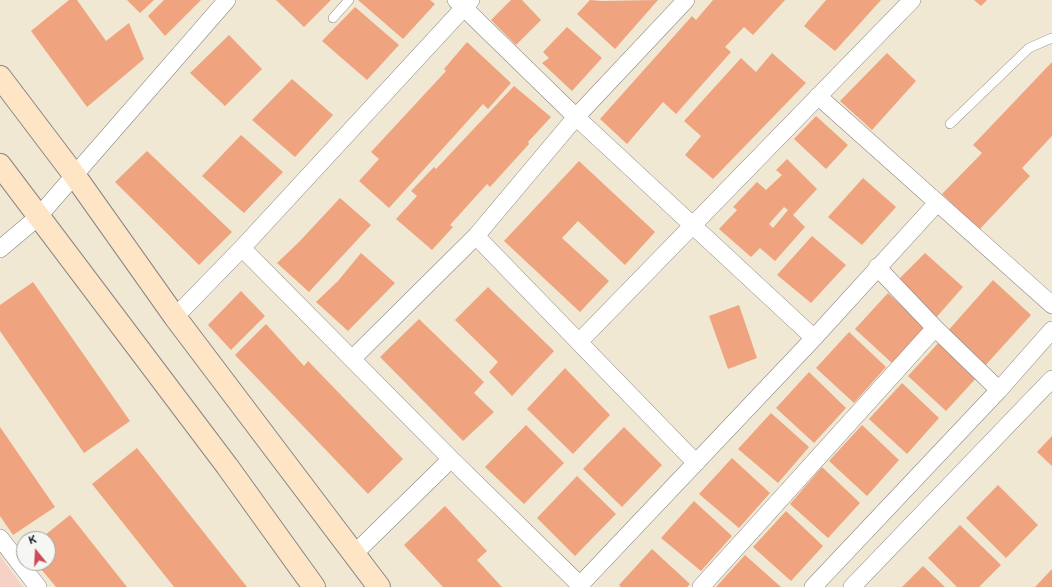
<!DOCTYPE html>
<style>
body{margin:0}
#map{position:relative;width:1052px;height:587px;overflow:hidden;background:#f1e8d3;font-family:"Balsamiq Sans",sans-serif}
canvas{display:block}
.north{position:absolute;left:16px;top:531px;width:40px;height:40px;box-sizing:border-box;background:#f6f6f2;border:1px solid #a1a1a9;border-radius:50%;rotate:342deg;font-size:11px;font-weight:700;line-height:16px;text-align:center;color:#22223b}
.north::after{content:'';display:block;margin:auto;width:14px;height:18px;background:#d1495b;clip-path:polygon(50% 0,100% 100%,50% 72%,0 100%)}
</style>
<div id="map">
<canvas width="1052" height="587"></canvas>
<div class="north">K</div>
</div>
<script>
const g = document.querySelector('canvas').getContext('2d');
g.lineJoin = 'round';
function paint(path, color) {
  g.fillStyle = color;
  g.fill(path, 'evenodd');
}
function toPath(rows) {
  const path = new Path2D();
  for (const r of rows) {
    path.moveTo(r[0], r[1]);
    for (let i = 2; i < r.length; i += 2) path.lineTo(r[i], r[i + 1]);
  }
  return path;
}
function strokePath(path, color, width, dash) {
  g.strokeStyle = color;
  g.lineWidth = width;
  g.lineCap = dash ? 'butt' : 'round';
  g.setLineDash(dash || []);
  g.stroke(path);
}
paint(toPath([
 [0,556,23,587,0,587]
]), '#f6d1c5');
paint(toPath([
 [69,0,77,0,106,41,129,23,144,59,87,107,31,31],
 [127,0,154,0,140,13],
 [164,0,201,0,165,36,148,16],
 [276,0,331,0,304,27],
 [358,0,430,0,435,4,403,39],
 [511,0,522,0,541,20,516,45,491,20],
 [590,0,601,1,658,0,615,49,577,14],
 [713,0,785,0,753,35,744,27,725,47,731,52,676,114,663,102,627,144,600,119,692,16,696,20],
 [826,0,881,0,835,51,804,26],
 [974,0,987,0,981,6],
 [355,7,399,45,367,80,322,41],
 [567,27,602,58,572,91,542,63,549,58,543,52],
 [229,35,262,69,225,106,190,73],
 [467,42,511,83,488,109,483,104,389,208,359,181,379,159,371,152,446,71,444,69],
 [772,53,806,83,713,179,685,155,701,136,684,121,741,58,756,72],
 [887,53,916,81,872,130,840,101],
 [1052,62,1052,136,1022,168,1030,176,979,230,942,194,982,153,973,145],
 [292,79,333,115,295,157,252,120],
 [514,86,551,117,528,142,529,144,490,187,487,184,450,225,453,227,432,250,396,219,417,196,411,191,434,167,436,169],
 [816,116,848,145,826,169,794,139],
 [241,135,283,172,244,213,202,176],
 [147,151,232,232,199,265,115,182],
 [787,159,817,189,793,215,805,227,775,261,760,248,751,257,719,229,737,210,733,207,757,182,766,190,782,175,776,170],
 [784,207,788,210,773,228,769,224],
 [579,161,655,232,625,265,578,221,562,238,609,281,580,312,504,241],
 [863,178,896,207,862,245,828,217],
 [340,198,371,225,309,292,277,263,299,242],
 [812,236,846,265,811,303,777,275],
 [361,253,395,283,348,331,316,302,338,281],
 [925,253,963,287,934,320,896,282],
 [993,280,1031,315,983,368,946,333],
 [33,282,130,421,84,453,0,331,0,305],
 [488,287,554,351,512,396,489,372,498,362,455,320],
 [241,291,265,316,231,350,208,325],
 [888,293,925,328,893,364,855,329],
 [739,305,757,358,728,369,709,316],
 [419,319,484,382,474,393,494,412,463,441,380,357],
 [266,324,304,366,308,361,403,459,368,494,235,355],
 [849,332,886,367,854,403,816,368],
 [941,340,978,376,946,411,908,376],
 [565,368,610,415,573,454,527,409],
 [809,372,846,408,814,443,776,408],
 [902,383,939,418,907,454,869,419],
 [771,413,809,447,778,483,738,449],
 [526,425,564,463,524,504,485,467],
 [862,425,899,460,867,496,829,461],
 [0,427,55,507,13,535,0,516],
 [624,427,662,465,622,507,583,469],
 [1052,436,1052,466,1037,452],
 [137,448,247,587,174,587,92,484],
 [732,458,770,493,739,528,699,494],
 [822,467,860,503,828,538,790,504],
 [577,476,616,514,575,556,537,518],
 [998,485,1038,525,1006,558,966,518],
 [694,501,732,536,701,571,661,538],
 [445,506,487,551,477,560,502,587,443,587,404,545],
 [786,511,823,546,791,581,753,547],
 [70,515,127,587,56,587,36,563,48,563,48,539,40,539],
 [960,525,1001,565,979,587,957,587,928,558],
 [652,549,690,584,687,587,621,587,619,585],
 [745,555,781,587,716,587],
 [923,566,945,587,902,587],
 [1052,569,1052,587,1035,587]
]), '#efa37f');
const lane = toPath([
 [333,18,349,0],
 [950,124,1029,48,1052,38]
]);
const street = toPath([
 [456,0,576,117,814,338],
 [818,96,1052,305],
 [476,236,696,463],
 [242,248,451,459,582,587],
 [0,249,38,217,227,0],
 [877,267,935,328,999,390],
 [175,317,242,248,471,0],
 [579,342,912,0],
 [352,359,476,236,576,117,686,0],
 [0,538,38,587],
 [355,553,451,459],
 [580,585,814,338,937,203],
 [701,587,935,328],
 [813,587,999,390,1052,330],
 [852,587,1052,379]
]);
const secondary = toPath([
 [0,77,75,176,175,317,379,587],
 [0,165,227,466,314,587]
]);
strokePath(lane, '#8a8587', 10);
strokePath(street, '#8a8587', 18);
strokePath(secondary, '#8a8587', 24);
strokePath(lane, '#fff', 9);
strokePath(street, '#fff', 17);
strokePath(secondary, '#fde5c5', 22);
</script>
